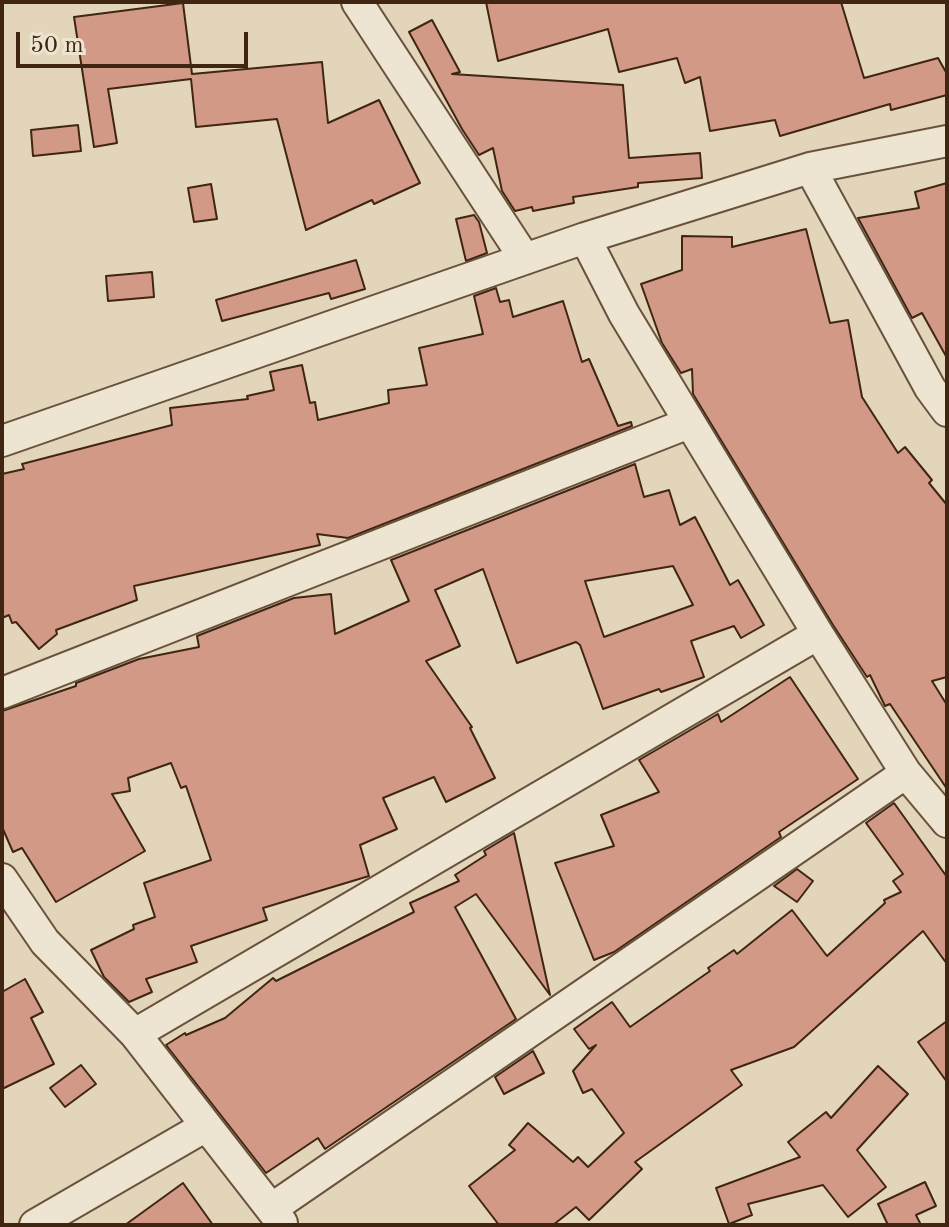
<!DOCTYPE html>
<style>
body{margin:0}
#map{position:relative;width:949px;height:1227px;overflow:hidden;background:#e3d5ba;font-family:"Old Standard TT",serif}
canvas{display:block}
.frame{position:absolute;inset:0;border:4px solid #402612;pointer-events:none}
.scale{position:absolute;left:16px;top:32px;width:232px;height:36px;box-sizing:border-box;border:4px solid #402612;border-top:0;padding-left:10px;font-size:24px;line-height:28px;white-space:nowrap;color:#402612;-webkit-text-stroke:6px #ede4d2;paint-order:stroke}
</style>
<div id="map">
<canvas width="949" height="1227"></canvas>
<div class="frame"></div>
<div class="scale">50 m</div>
</div>
<script>
const g = document.querySelector('canvas').getContext('2d');
g.lineJoin = 'round';
function paint(path, color) {
  g.fillStyle = color;
  g.fill(path, 'evenodd');
}
function toPath(rows) {
  const path = new Path2D();
  for (const r of rows) {
    path.moveTo(r[0], r[1]);
    for (let i = 2; i < r.length; i += 2) path.lineTo(r[i], r[i + 1]);
  }
  return path;
}
function strokePath(path, color, width, dash) {
  g.strokeStyle = color;
  g.lineWidth = width;
  g.lineCap = dash ? 'butt' : 'round';
  g.setLineDash(dash || []);
  g.stroke(path);
}
const building = toPath([
 [486,2,841,2,864,78,938,58,947,74,947,95,891,110,890,104,780,136,775,120,710,131,700,77,685,83,677,58,619,72,608,29,498,61,486,2],
 [183,3,192,74,322,62,328,123,379,100,420,183,374,204,372,200,306,230,277,119,196,127,191,79,108,89,117,143,94,147,74,17,183,3],
 [432,20,460,72,452,74,623,85,629,158,700,153,702,178,638,183,638,187,573,197,574,203,533,211,532,207,515,211,502,191,493,148,479,155,462,129,409,32,432,20],
 [78,125,81,151,33,156,31,130,78,125],
 [947,183,947,358,922,313,912,318,858,218,919,208,915,192,947,183],
 [211,184,217,219,194,222,188,188,211,184],
 [474,215,479,222,487,253,466,261,456,219,474,215],
 [806,229,830,323,848,320,862,397,898,453,905,447,932,480,929,483,947,505,947,677,932,681,947,705,947,789,890,704,885,706,870,675,867,677,833,625,693,394,692,369,681,373,662,343,641,284,682,270,682,236,732,237,732,247,806,229],
 [356,260,365,289,331,299,329,293,222,321,216,300,356,260],
 [152,272,154,297,108,301,106,276,152,272],
 [496,288,500,302,509,300,513,317,563,301,582,362,589,359,618,426,631,422,632,426,348,538,317,534,320,545,134,586,137,600,56,630,57,634,39,649,16,622,12,623,9,615,2,618,2,474,24,469,22,464,172,425,170,408,248,399,247,396,274,390,270,372,302,365,310,403,315,402,318,420,389,403,388,390,427,385,419,348,483,334,474,296,496,288],
 [635,464,644,497,669,490,680,525,695,517,730,585,738,580,764,625,741,638,734,626,691,641,704,677,661,692,659,689,603,709,580,645,576,642,517,663,483,569,435,590,460,646,426,661,472,727,470,728,495,778,446,802,434,777,383,798,397,829,360,845,369,876,263,908,267,920,191,946,197,962,146,979,152,992,129,1002,104,977,91,950,134,929,133,925,155,917,144,883,211,860,186,786,181,788,171,763,128,778,130,791,112,794,145,851,56,902,22,848,13,852,2,827,2,711,76,686,76,683,139,659,199,647,197,636,294,598,331,594,335,634,409,601,391,560,635,464],
 [673,566,693,605,604,637,585,581,673,566],
 [790,677,858,779,779,832,781,837,614,952,594,960,555,863,614,846,601,815,659,792,639,760,718,714,721,722,790,677],
 [894,803,947,877,947,964,923,931,794,1047,731,1070,742,1085,635,1162,642,1169,589,1220,576,1207,553,1225,499,1225,469,1186,515,1150,509,1145,528,1123,573,1162,578,1157,588,1167,624,1133,592,1089,583,1093,573,1071,596,1045,589,1049,574,1029,612,1002,630,1027,710,971,708,968,734,950,737,954,792,910,827,956,885,903,884,900,901,892,893,881,903,874,866,823,894,803],
 [514,833,550,995,476,894,455,907,516,1019,325,1149,318,1138,266,1173,166,1045,185,1033,186,1035,225,1018,273,978,276,981,414,912,410,903,459,881,455,875,486,855,484,851,514,833],
 [797,869,813,881,797,902,774,886,797,869],
 [25,979,43,1012,31,1018,54,1064,2,1089,2,992,25,979],
 [947,1021,947,1082,918,1042,947,1021],
 [533,1051,544,1073,504,1094,495,1077,533,1051],
 [81,1065,96,1084,65,1107,50,1088,81,1065],
 [878,1066,908,1094,857,1150,886,1187,848,1217,823,1185,748,1204,752,1215,729,1224,716,1188,800,1157,788,1142,826,1112,831,1118,878,1066],
 [925,1182,936,1206,916,1215,921,1225,888,1225,878,1204,925,1182],
 [183,1183,213,1225,125,1225,183,1183]
]);
paint(building, '#d19986');
strokePath(building, '#402612', 2);
const minor = toPath([
 [357,2,525,259],
 [810,168,930,388,947,411],
 [585,238,624,314,818,634,906,773,947,822],
 [2,441,585,238,810,168,947,141],
 [2,693,689,423],
 [2,879,45,942,135,1034,282,1223],
 [135,1034,818,634],
 [271,1209,906,773],
 [35,1225,206,1126]
]);
strokePath(minor, '#69523c', 34);
strokePath(minor, '#ede4d2', 30);
</script>
